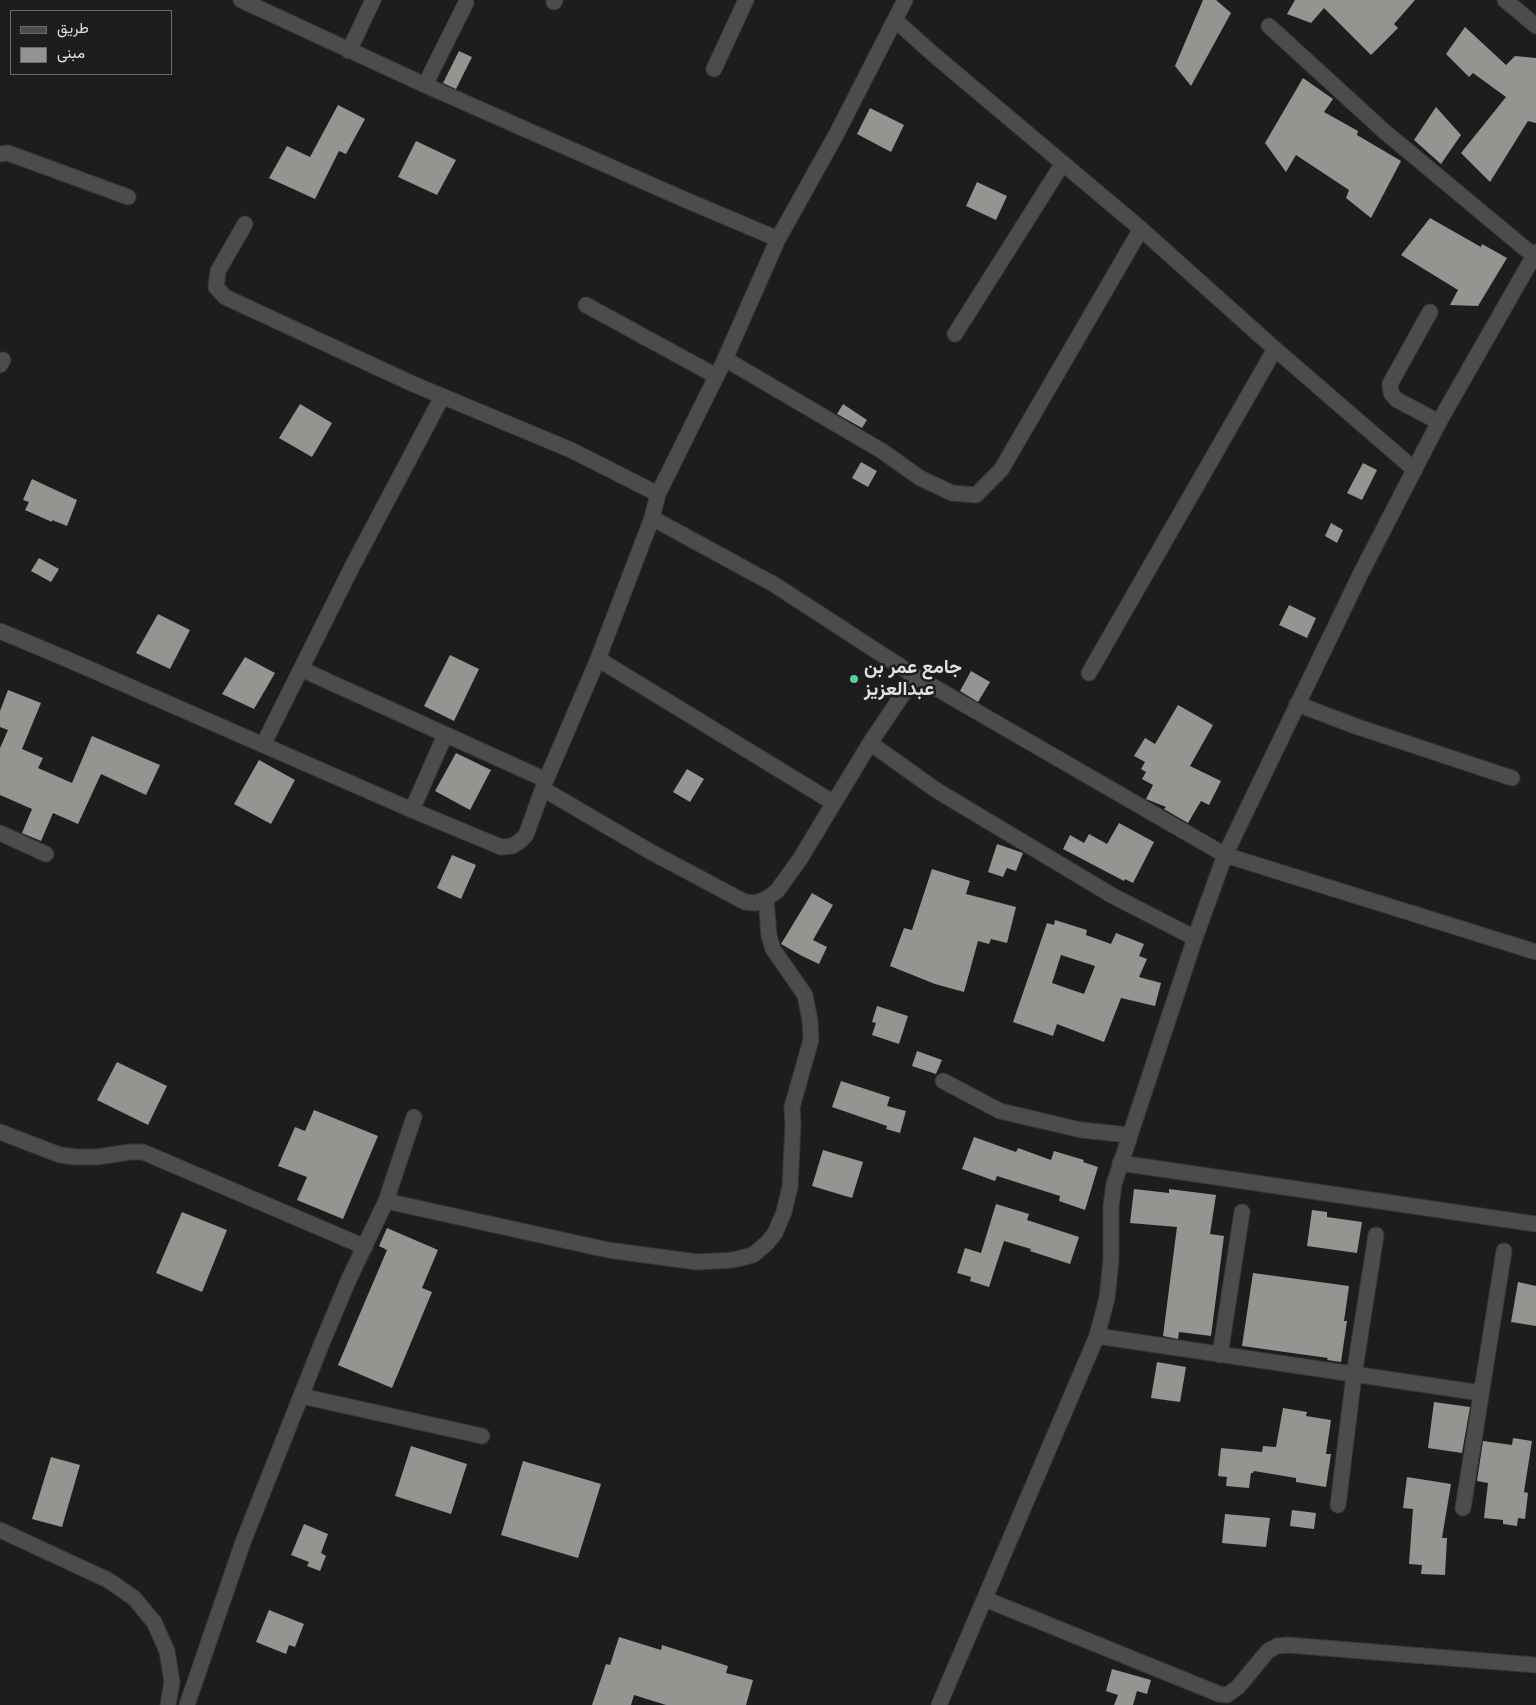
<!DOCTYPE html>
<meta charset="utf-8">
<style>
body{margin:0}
#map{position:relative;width:1536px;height:1705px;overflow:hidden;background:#1f1c1f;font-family:"Space Grotesk",Vazirmatn,sans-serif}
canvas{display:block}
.legend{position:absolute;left:10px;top:10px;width:162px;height:65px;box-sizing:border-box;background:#1f1c1f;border:1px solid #6d6a6d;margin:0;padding:6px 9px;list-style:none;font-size:15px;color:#e1e0e1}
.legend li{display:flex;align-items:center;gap:10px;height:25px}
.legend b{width:25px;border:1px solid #6d6a6d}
</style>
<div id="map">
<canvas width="1536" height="1705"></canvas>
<ul class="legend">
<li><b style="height:6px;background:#4e4b4e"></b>طريق</li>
<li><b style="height:14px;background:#969491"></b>مبنى</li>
</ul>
</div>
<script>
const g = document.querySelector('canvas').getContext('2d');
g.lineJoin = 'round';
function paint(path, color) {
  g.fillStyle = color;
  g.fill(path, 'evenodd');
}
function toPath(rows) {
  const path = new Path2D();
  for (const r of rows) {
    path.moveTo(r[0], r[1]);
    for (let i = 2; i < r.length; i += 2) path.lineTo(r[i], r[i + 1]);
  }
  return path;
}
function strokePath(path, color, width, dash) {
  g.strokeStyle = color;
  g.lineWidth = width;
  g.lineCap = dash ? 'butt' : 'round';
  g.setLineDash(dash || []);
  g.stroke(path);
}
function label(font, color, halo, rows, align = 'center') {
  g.font = font + ' "Space Grotesk",Vazirmatn,sans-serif';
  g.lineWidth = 5;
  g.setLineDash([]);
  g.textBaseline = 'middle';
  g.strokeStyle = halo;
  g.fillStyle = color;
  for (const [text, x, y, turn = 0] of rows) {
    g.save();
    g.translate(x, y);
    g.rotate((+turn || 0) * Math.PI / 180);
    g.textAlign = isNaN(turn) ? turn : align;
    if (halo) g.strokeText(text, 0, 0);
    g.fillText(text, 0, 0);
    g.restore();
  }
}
paint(toPath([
 [1203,0,1216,0,1231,13,1191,86,1175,66],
 [1295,0,1415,0,1394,24,1398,28,1371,55,1324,8,1311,23,1287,14],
 [1465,27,1506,65,1515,56,1536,58,1536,123,1528,121,1490,182,1461,153,1506,97,1473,73,1469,77,1446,54],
 [459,51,472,57,456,89,443,83],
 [1303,78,1333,99,1324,112,1358,131,1357,135,1401,161,1371,218,1346,198,1349,190,1296,155,1286,172,1265,143],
 [338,105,365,119,346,154,339,151,315,199,269,178,287,146,310,157],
 [1436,107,1461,135,1441,164,1414,140],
 [870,108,904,125,891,152,857,134],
 [416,141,456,160,437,195,398,177],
 [977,182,1007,196,996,220,966,206],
 [1430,218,1481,247,1482,244,1507,258,1478,306,1450,305,1458,290,1401,255],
 [300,404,332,423,312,457,279,438],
 [843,404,867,420,862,428,837,414],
 [861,462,877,471,868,487,852,478],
 [1363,463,1377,470,1362,500,1347,493],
 [32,479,77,500,67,526,52,520,52,522,25,510,29,502,23,500],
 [1331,523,1343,530,1337,543,1325,536],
 [39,558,59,569,51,582,31,571],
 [1289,605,1316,618,1307,638,1279,625],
 [158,614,190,630,170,669,136,653],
 [450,655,479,669,454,721,424,706],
 [245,657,275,673,254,709,222,694],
 [971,671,990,682,978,702,960,691],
 [8,690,41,703,22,749,43,758,38,768,72,783,92,736,160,765,146,795,101,774,78,824,53,813,41,841,22,833,32,809,0,795,0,748,8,730,0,727,0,711],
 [1178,705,1213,725,1190,766,1221,781,1209,805,1201,801,1188,823,1164,809,1166,807,1146,799,1153,785,1142,779,1146,772,1141,769,1145,762,1134,756,1145,738,1155,744],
 [456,753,491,770,470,810,435,791],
 [259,760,295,780,271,824,234,804],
 [687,769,704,779,690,802,673,792],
 [1119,823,1154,842,1133,883,1125,879,1124,881,1063,849,1070,835,1084,843,1089,834,1107,844],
 [997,844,1023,853,1016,871,1007,868,1003,877,988,872],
 [452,855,476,865,461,899,437,888],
 [932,869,970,881,966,894,1016,907,1007,943,991,939,989,944,978,941,964,992,935,984,890,966,904,928,912,930],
 [812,893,833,905,813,940,827,947,819,964,802,956,781,944],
 [1055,920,1087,930,1086,935,1111,944,1116,933,1144,944,1139,956,1147,959,1139,977,1161,983,1155,1006,1121,998,1104,1042,1057,1024,1053,1036,1013,1022,1047,923,1054,925],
 [1061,955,1095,966,1084,994,1052,983],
 [877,1006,908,1016,899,1044,872,1035,876,1023,872,1022],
 [917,1051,942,1060,936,1074,912,1066],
 [117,1062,167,1086,148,1125,97,1100],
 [841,1081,890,1097,887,1106,906,1111,900,1133,886,1129,887,1126,832,1107],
 [314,1110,378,1136,343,1219,297,1200,307,1177,278,1166,295,1127,305,1131],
 [974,1137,1016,1152,1018,1148,1051,1160,1054,1151,1084,1160,1083,1162,1098,1167,1085,1210,1059,1201,1060,1196,997,1176,995,1181,962,1169],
 [823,1150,863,1162,852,1198,812,1186],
 [1134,1189,1169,1193,1169,1189,1216,1195,1210,1234,1224,1236,1211,1336,1179,1332,1178,1339,1163,1336,1177,1227,1130,1223],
 [996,1204,1029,1214,1027,1220,1079,1237,1070,1264,1030,1251,1031,1249,1004,1241,989,1287,970,1281,971,1277,957,1273,965,1248,981,1253],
 [1312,1210,1327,1212,1327,1217,1362,1222,1357,1253,1307,1246],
 [182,1212,227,1230,202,1292,156,1273],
 [387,1228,438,1250,422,1288,432,1292,392,1388,338,1365,387,1250,379,1246],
 [1253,1273,1349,1286,1344,1321,1347,1321,1341,1362,1327,1360,1328,1358,1242,1346],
 [1518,1282,1536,1286,1536,1326,1511,1322],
 [1157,1362,1186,1367,1180,1402,1151,1398],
 [1434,1402,1470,1407,1462,1453,1428,1448],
 [1283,1408,1307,1412,1306,1416,1331,1420,1326,1454,1331,1454,1326,1487,1296,1482,1296,1478,1254,1471,1253,1473,1251,1473,1249,1488,1226,1486,1227,1477,1218,1476,1221,1448,1262,1452,1263,1446,1276,1447],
 [1513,1438,1532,1441,1524,1492,1528,1493,1525,1519,1518,1518,1517,1526,1503,1524,1503,1520,1484,1518,1488,1483,1477,1481,1483,1441,1512,1445],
 [411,1446,467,1464,451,1514,395,1496],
 [51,1457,80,1465,62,1527,32,1519],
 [523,1461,601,1484,578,1558,501,1535],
 [1407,1477,1451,1484,1442,1538,1447,1538,1445,1575,1421,1574,1422,1565,1409,1564,1413,1509,1403,1508],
 [1292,1510,1316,1513,1314,1529,1290,1526],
 [1225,1514,1270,1518,1266,1547,1222,1543],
 [304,1524,328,1534,321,1553,326,1556,320,1571,307,1566,309,1562,291,1555],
 [269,1610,304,1624,295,1647,289,1645,286,1654,256,1642],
 [619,1637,661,1650,662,1645,728,1666,726,1673,753,1680,746,1705,666,1705,634,1695,631,1705,592,1705,606,1664,610,1665],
 [1112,1669,1151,1680,1147,1694,1137,1691,1133,1705,1114,1705,1118,1695,1106,1691]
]), '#969491');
const minor = toPath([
 [241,0,425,85,688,201,778,239],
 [1505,0,1536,26],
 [554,2,555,0],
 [895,20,933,54,1141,229,1275,349,1415,470],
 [1269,26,1385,132,1534,256],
 [349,51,373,0],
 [714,69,746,0],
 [425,85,466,3],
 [0,154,8,153,128,197],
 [245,224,218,271,216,287,225,297,413,384,571,450,658,494],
 [586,305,716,376],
 [1430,312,1390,384,1391,393,1397,400,1439,422],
 [955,334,1063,163],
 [725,359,882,451,920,478,952,493,976,495,1001,470,1141,229],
 [0,365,3,360],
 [652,518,775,585,915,676,1225,855,1536,952],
 [0,631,69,660,412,810,501,847,512,846,520,841,526,835,546,780,598,659,652,518,658,494,725,359,778,239,836,135,905,0],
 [598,659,834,803],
 [301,669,546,780],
 [1089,673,1275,349],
 [1297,704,1358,727,1512,778],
 [870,743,936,790,1113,896,1195,938],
 [263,745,353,565,442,397],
 [543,789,651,852,745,902,755,903,766,899,777,891,800,859,870,743,915,676],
 [412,810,445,735],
 [0,833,46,854],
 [943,1081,1000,1111,1081,1130,1129,1135],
 [0,1132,60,1155,76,1157,97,1157,130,1152,143,1152,365,1247],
 [1120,1163,1536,1224],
 [386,1201,608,1250,697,1262,733,1260,753,1255,767,1243,775,1233,784,1212,790,1187,793,1125,792,1107,811,1040,810,1021,805,995,773,949,769,936,766,899],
 [1097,1336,1481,1393],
 [1220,1355,1242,1212],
 [301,1396,482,1436],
 [1338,1505,1354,1375,1376,1235],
 [1463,1508,1504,1251],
 [0,1530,108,1580,134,1598,154,1622,167,1651,172,1682,168,1705],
 [985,1599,1219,1694,1227,1695,1238,1687,1268,1651,1277,1646,1288,1645,1536,1665],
 [187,1705,243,1542,322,1343,349,1279,386,1201,414,1117],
 [939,1705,1097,1336,1107,1298,1111,1260,1111,1206,1114,1184,1195,938,1225,855,1361,573,1439,422,1536,252]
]);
strokePath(minor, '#393739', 17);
strokePath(minor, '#4e4b4e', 15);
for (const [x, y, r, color] of [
 [854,679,5,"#54d396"]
]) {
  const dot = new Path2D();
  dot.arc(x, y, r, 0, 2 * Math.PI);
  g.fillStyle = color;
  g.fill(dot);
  strokePath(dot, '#1f1c1f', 2);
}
label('bold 19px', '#e1e0e1', '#1f1c1f', [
 ["جامع عمر بن",864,668],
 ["عبدالعزيز",864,690]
], 'left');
</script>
